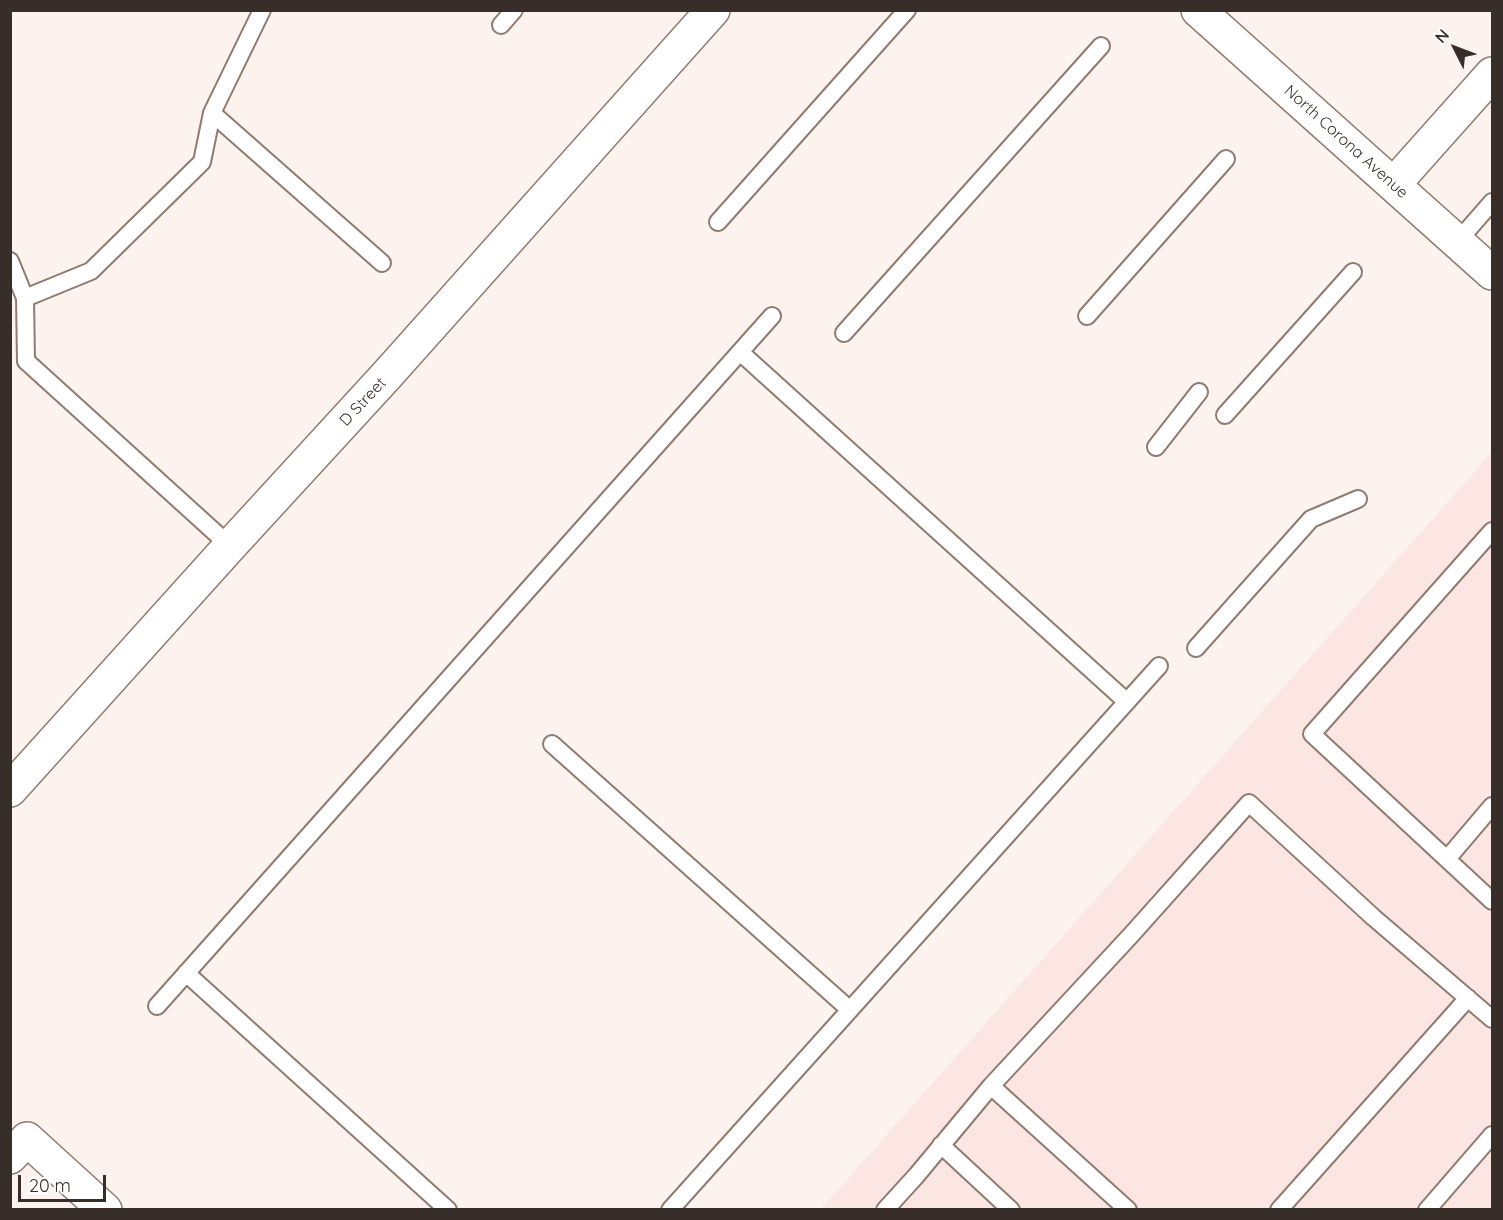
<!DOCTYPE html>
<style>
body{margin:0}
#map{position:relative;width:1503px;height:1220px;overflow:hidden;background:#fdf3ee;font-family:Quicksand,sans-serif}
canvas{display:block}
.frame{position:absolute;inset:0;border:12px solid #372e29;pointer-events:none}
.north{position:absolute;left:1425px;top:18px;width:60px;height:60px;-webkit-text-stroke:4px #fff;paint-order:stroke;rotate:312deg;font-size:16px;font-weight:700;line-height:24px;text-align:center;color:#372e29}
.north::after{content:'';display:block;margin:auto;width:21px;height:27px;background:#372e29;clip-path:polygon(50% 0,100% 100%,50% 72%,0 100%)}
.scale{position:absolute;left:18px;top:1175px;width:88px;height:27px;box-sizing:border-box;border:3px solid #372e29;border-top:0;padding-left:8px;font-size:18px;line-height:21px;white-space:nowrap;color:#372e29;-webkit-text-stroke:4px #fff;paint-order:stroke}
</style>
<div id="map">
<canvas width="1503" height="1220"></canvas>
<div class="frame"></div>
<div class="north">N</div>
<div class="scale">20 m</div>
</div>
<script>
const g = document.querySelector('canvas').getContext('2d');
g.lineJoin = 'round';
function paint(path, color) {
  g.fillStyle = color;
  g.fill(path, 'evenodd');
}
function toPath(rows) {
  const path = new Path2D();
  for (const r of rows) {
    path.moveTo(r[0], r[1]);
    for (let i = 2; i < r.length; i += 2) path.lineTo(r[i], r[i + 1]);
  }
  return path;
}
function strokePath(path, color, width, dash) {
  g.strokeStyle = color;
  g.lineWidth = width;
  g.lineCap = dash ? 'butt' : 'round';
  g.setLineDash(dash || []);
  g.stroke(path);
}
function label(font, color, halo, rows, align = 'center') {
  g.font = font + ' Quicksand,sans-serif';
  g.lineWidth = 4.5;
  g.setLineDash([]);
  g.textBaseline = 'middle';
  g.strokeStyle = halo;
  g.fillStyle = color;
  for (const [text, x, y, turn = 0] of rows) {
    g.save();
    g.translate(x, y);
    g.rotate((+turn || 0) * Math.PI / 180);
    g.textAlign = isNaN(turn) ? turn : align;
    if (halo) g.strokeText(text, 0, 0);
    g.fillText(text, 0, 0);
    g.restore();
  }
}
paint(toPath([
 [1492,452,1492,1209,821,1209]
]), '#fbe6e3');
const lane = toPath([
 [501,25,514,10],
 [212,113,382,263],
 [718,222,907,10],
 [1458,241,1492,202],
 [10,261,25,298,26,361,230,546],
 [25,298,91,271,202,162,212,113,262,10],
 [1087,316,1226,159],
 [844,333,1101,46],
 [740,352,1127,702],
 [1225,415,1353,272],
 [1156,447,1199,392],
 [1492,531,1312,734,1492,901],
 [1196,648,1311,519,1358,499],
 [552,744,850,1010],
 [1447,859,1492,806],
 [186,973,448,1210],
 [157,1006,772,316],
 [941,1145,1011,1210],
 [670,1210,1159,666],
 [885,1210,916,1176,991,1086],
 [1128,1210,991,1086,1132,934,1249,803,1373,917,1492,1019],
 [1279,1210,1468,998],
 [1427,1210,1492,1135]
]);
const street = toPath([
 [1198,10,1492,273],
 [1394,184,1492,74],
 [10,1157,27,1139,105,1210]
]);
const secondary = toPath([
 [10,790,230,546,387,375,713,10]
]);
strokePath(lane, '#8f7b6f', 20);
strokePath(street, '#8f7b6f', 36);
strokePath(secondary, '#8f7b6f', 36);
strokePath(lane, '#fff', 16);
strokePath(street, '#fff', 33);
strokePath(secondary, '#fff', 33);
label('16px', '#372e29', '#fff', [
 ["North Corona Avenue",1346,142,42],
 ["D Street",363,402,-47]
]);
</script>
